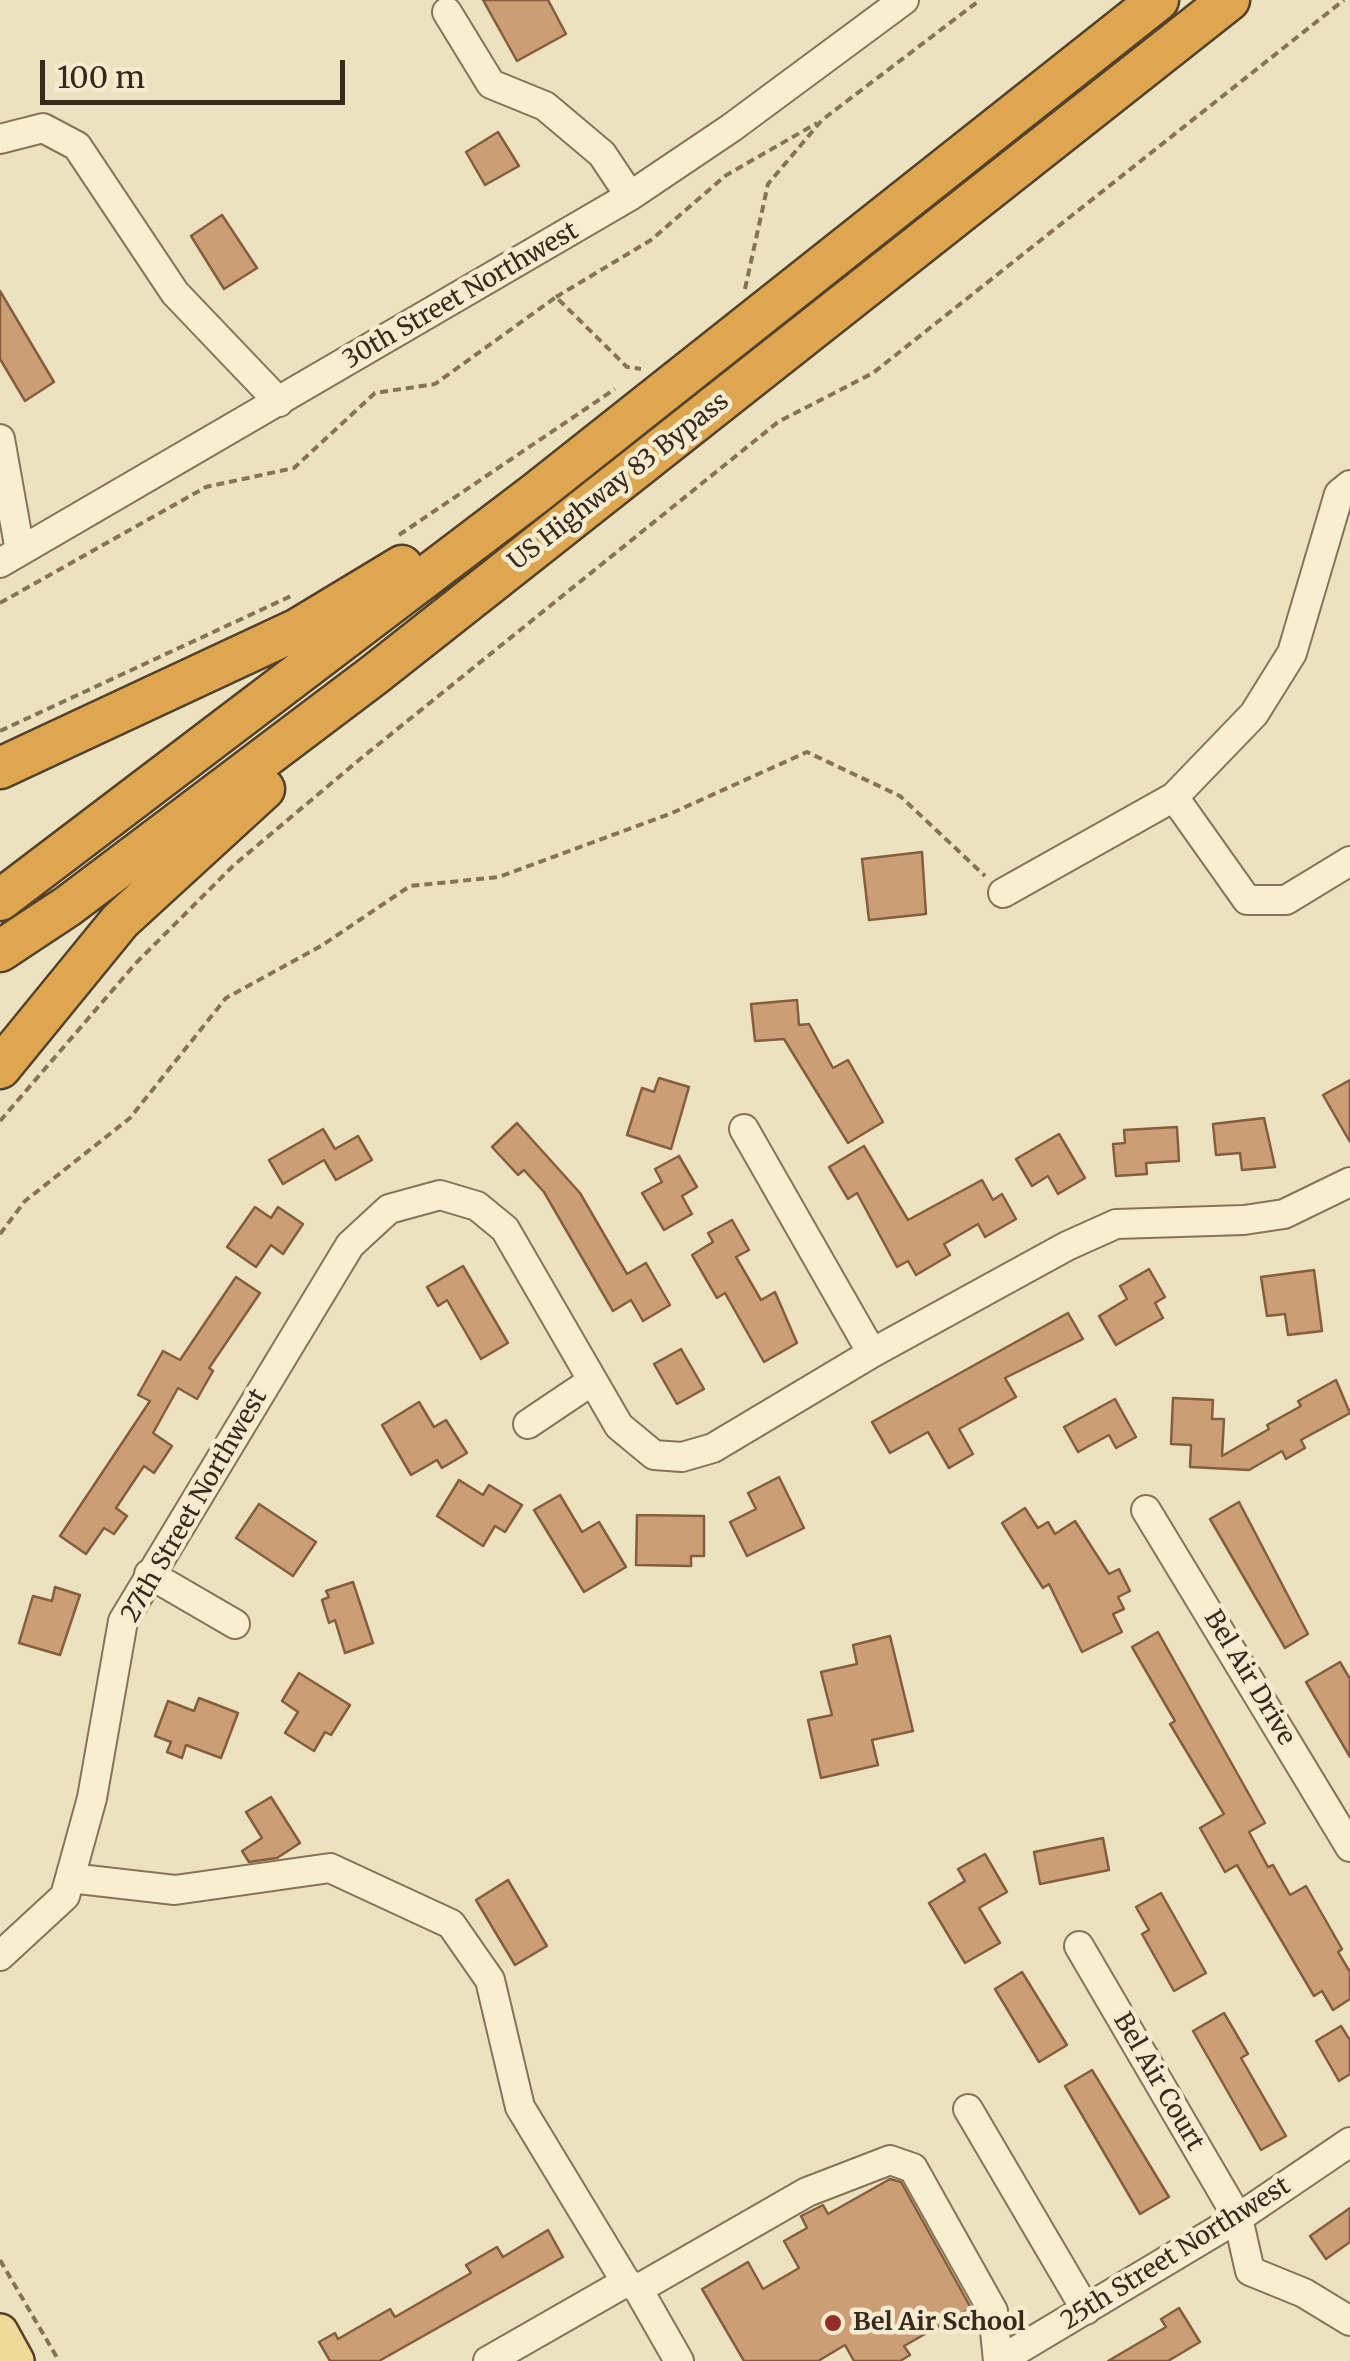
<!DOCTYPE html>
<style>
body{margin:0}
#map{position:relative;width:1350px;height:2361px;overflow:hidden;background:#ede2bf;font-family:Merriweather,serif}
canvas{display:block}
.scale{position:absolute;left:40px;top:60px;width:305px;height:45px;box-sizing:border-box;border:5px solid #352a1c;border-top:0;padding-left:12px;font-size:30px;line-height:35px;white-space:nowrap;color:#352a1c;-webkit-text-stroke:8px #f5eccf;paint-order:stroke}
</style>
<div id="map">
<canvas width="1350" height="2361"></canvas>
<div class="scale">100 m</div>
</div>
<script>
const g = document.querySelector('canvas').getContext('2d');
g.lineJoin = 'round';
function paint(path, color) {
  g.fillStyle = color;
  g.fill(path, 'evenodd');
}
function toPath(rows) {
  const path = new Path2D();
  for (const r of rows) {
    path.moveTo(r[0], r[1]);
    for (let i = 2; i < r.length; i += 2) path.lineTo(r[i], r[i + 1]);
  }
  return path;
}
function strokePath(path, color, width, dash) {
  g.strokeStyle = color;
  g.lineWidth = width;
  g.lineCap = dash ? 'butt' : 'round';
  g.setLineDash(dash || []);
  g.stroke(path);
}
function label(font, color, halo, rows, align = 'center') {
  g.font = font + ' Merriweather,serif';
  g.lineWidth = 9;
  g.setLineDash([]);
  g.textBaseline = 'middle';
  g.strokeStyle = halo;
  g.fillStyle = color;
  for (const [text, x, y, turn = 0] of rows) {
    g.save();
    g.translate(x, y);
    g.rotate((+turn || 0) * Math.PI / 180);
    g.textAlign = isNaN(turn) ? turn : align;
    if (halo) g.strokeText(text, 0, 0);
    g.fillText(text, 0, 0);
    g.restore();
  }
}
const building = toPath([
 [483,0,548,0,566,34,517,61,483,0],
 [498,132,519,166,485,185,466,152,498,132],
 [222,215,257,268,224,289,191,236,222,215],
 [0,291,54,382,25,401,0,359,0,291],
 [922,852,926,914,869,920,862,859,922,852],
 [797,1000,799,1025,809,1024,833,1068,848,1060,883,1122,848,1143,784,1039,755,1041,751,1004,797,1000],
 [659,1078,689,1087,671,1149,627,1135,642,1088,654,1092,659,1078],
 [1350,1080,1350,1142,1323,1095,1350,1080],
 [1264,1118,1275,1167,1242,1170,1240,1153,1216,1155,1213,1124,1264,1118],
 [517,1123,580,1193,627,1274,646,1263,670,1305,643,1321,631,1300,613,1311,544,1192,524,1170,518,1175,492,1147,517,1123],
 [1177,1127,1179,1161,1146,1163,1147,1174,1116,1176,1113,1144,1125,1143,1124,1130,1177,1127],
 [323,1129,335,1149,358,1136,372,1160,336,1180,324,1160,283,1184,269,1160,323,1129],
 [1059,1134,1085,1178,1058,1194,1048,1176,1032,1186,1016,1159,1059,1134],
 [864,1146,908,1220,982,1180,993,1200,1002,1194,1016,1219,985,1237,978,1224,944,1244,950,1255,916,1275,908,1261,897,1267,857,1193,848,1199,829,1167,864,1146],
 [679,1156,697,1187,682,1196,692,1214,664,1230,642,1193,662,1182,655,1169,679,1156],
 [255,1207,271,1218,278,1207,303,1224,283,1254,271,1245,256,1267,227,1247,255,1207],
 [732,1220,749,1250,736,1257,761,1300,775,1292,797,1343,764,1362,725,1293,717,1298,692,1255,713,1242,708,1233,732,1220],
 [463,1266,508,1343,481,1359,447,1300,438,1306,427,1287,463,1266],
 [1149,1269,1165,1297,1155,1303,1163,1318,1116,1345,1099,1316,1127,1299,1120,1286,1149,1269],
 [1314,1270,1322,1331,1288,1335,1285,1314,1267,1316,1261,1277,1314,1270],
 [236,1277,260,1293,209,1368,213,1371,197,1399,178,1388,153,1433,172,1446,154,1473,144,1466,116,1508,127,1516,114,1534,104,1528,86,1554,60,1536,150,1401,138,1395,163,1351,180,1360,236,1277],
 [1068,1313,1083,1339,1005,1378,1016,1397,959,1429,973,1454,949,1468,928,1432,890,1453,872,1422,1068,1313],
 [681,1349,704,1389,677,1404,654,1364,681,1349],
 [1336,1380,1350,1413,1301,1440,1305,1448,1286,1459,1282,1451,1249,1470,1190,1467,1191,1445,1171,1444,1173,1398,1213,1400,1212,1419,1224,1419,1222,1456,1269,1429,1267,1425,1301,1406,1298,1401,1336,1380],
 [1115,1399,1136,1437,1116,1448,1109,1435,1078,1452,1064,1427,1115,1399],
 [419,1402,434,1427,446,1420,467,1453,442,1468,437,1460,411,1475,382,1425,419,1402],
 [779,1477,804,1528,747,1556,730,1522,756,1509,748,1493,779,1477],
 [459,1480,483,1495,489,1485,522,1505,505,1532,495,1526,483,1546,437,1516,459,1480],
 [560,1495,582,1532,599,1522,626,1567,584,1592,534,1510,560,1495],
 [1239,1502,1308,1634,1285,1648,1210,1519,1239,1502],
 [259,1504,316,1542,293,1576,236,1538,259,1504],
 [1025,1508,1038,1528,1048,1522,1055,1534,1075,1521,1109,1574,1119,1569,1130,1591,1118,1597,1124,1609,1113,1614,1122,1632,1082,1652,1049,1584,1043,1588,1002,1523,1025,1508],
 [637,1515,704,1516,704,1556,691,1556,691,1566,636,1565,637,1515],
 [353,1582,373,1643,345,1653,335,1620,329,1623,322,1600,329,1597,326,1591,353,1582],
 [55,1587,80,1595,60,1655,19,1643,33,1596,52,1601,55,1587],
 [1158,1632,1265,1823,1249,1832,1268,1867,1273,1865,1290,1895,1306,1886,1342,1949,1338,1952,1350,1972,1350,1999,1333,2010,1322,1991,1314,1996,1237,1865,1225,1872,1200,1828,1224,1814,1170,1724,1175,1721,1132,1647,1158,1632],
 [890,1636,913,1731,872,1740,878,1765,821,1778,808,1720,832,1715,821,1672,857,1664,853,1645,890,1636],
 [1340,1662,1350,1679,1350,1757,1306,1682,1340,1662],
 [299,1673,350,1705,331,1735,325,1732,314,1751,285,1733,298,1712,282,1701,299,1673],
 [199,1698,238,1713,221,1758,186,1745,182,1758,167,1752,171,1742,155,1736,168,1701,194,1711,199,1698],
 [271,1797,300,1843,277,1858,249,1862,242,1851,262,1838,246,1812,271,1797],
 [1103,1838,1109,1870,1040,1884,1034,1852,1103,1838],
 [985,1854,1007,1892,979,1908,1000,1943,965,1963,929,1903,965,1881,958,1869,985,1854],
 [508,1880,547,1946,515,1965,476,1900,508,1880],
 [1161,1893,1206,1973,1174,1991,1142,1934,1149,1930,1136,1907,1161,1893],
 [1022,1972,1067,2045,1039,2062,995,1989,1022,1972],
 [1224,2013,1248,2054,1241,2058,1286,2136,1261,2150,1193,2031,1224,2013],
 [1341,2026,1350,2040,1350,2074,1339,2081,1316,2041,1341,2026],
 [1092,2070,1169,2197,1140,2214,1065,2086,1092,2070],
 [890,2179,901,2182,971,2308,904,2346,910,2355,900,2361,854,2361,845,2345,818,2361,744,2361,702,2289,748,2262,763,2289,799,2268,784,2241,807,2228,801,2216,823,2205,828,2214,890,2179],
 [1350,2208,1350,2242,1326,2259,1310,2236,1350,2208],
 [548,2230,563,2257,379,2361,330,2361,319,2342,335,2333,338,2339,390,2309,395,2317,471,2273,466,2265,497,2247,503,2257,548,2230],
 [1179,2308,1200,2342,1168,2361,1108,2361,1166,2327,1161,2319,1179,2308]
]);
paint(building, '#cc9e75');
strokePath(building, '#855e3e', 2.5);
const minor = toPath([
 [447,12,491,84,545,106,602,154,630,196],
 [0,139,43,128,77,146,175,293,279,402],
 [0,439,20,551],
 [0,563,630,196,731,128,904,0],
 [1174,797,1254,714,1292,653,1339,494,1350,485],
 [1003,893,1174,797,1247,900,1286,900,1350,861],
 [744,1129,872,1353],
 [528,1424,592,1381],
 [1146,1510,1350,1847],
 [149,1574,235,1624],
 [70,1878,175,1890,330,1868,451,1924,490,1980,520,2107,626,2282],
 [1079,1946,1238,2218,1250,2271,1304,2293,1350,2321],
 [0,1956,65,1896,92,1798,123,1621,350,1245,389,1209,440,1195,477,1206,505,1229,619,1426,654,1455,682,1457,713,1448,872,1353,1067,1246,1116,1224,1244,1220,1284,1214,1350,1182],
 [968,2109,1086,2310],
 [626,2282,638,2289,807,2192,890,2160,913,2168,993,2311,998,2361],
 [638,2289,679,2361],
 [488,2361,626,2282],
 [999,2361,1238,2218,1350,2142]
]);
const major = toPath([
 [0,2332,16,2361]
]);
const highway = toPath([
 [0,768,296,630,402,566],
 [0,900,536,493,1158,0],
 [0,951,68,906,374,675,1229,0],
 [0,1068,120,921,264,789]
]);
strokePath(minor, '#867358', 32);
strokePath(major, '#53412c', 40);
strokePath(highway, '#53412c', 45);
strokePath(toPath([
 [745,289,768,184,822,120,980,0],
 [556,297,651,240,725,176,817,123],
 [399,535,615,389],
 [0,603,206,487,294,468,375,393,435,384,556,297,627,367,641,369],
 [0,731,291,596],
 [0,1121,136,963,234,865,359,760,778,422,873,373,1344,0],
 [0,1234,25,1201,130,1118,226,998,321,946,410,886,499,877,672,813,807,752,900,796,985,876],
 [0,2260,59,2361]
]), '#867358', 4, [8, 5]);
strokePath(minor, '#f8efd2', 28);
strokePath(major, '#f1da97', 35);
strokePath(highway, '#dda64f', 40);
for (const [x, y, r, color] of [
 [833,2323,10,"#952d28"]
]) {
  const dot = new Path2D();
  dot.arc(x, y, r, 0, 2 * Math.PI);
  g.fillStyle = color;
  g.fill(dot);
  strokePath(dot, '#f5eccf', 4);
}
label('25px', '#352a1c', '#f5eccf', [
 ["30th Street Northwest",461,296,-30],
 ["US Highway 83 Bypass",619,482,-38],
 ["27th Street Northwest",195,1506,-60],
 ["Bel Air Drive",1249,1678,59],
 ["Bel Air Court",1158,2082,60],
 ["25th Street Northwest",1176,2254,-32]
]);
label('bold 25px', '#352a1c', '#f5eccf', [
 ["Bel Air School",853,2323]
], 'left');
</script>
